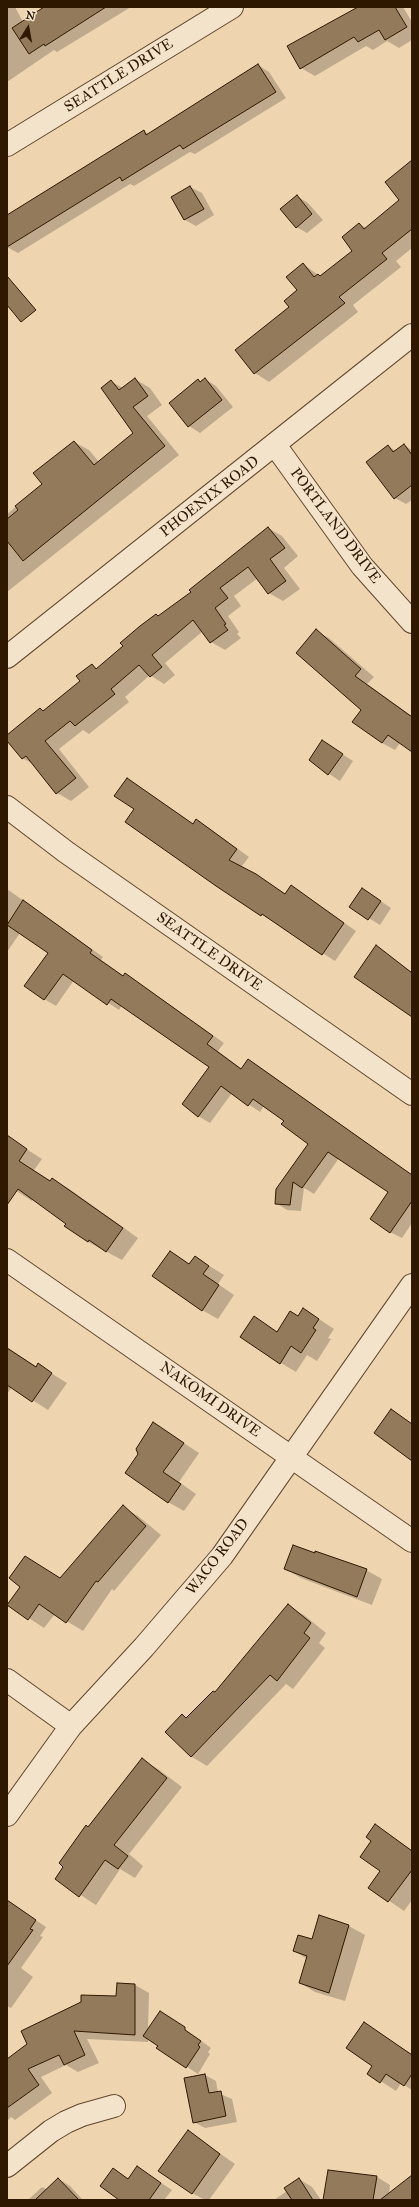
<!DOCTYPE html>
<style>
body{margin:0}
#map{position:relative;width:419px;height:2207px;overflow:hidden;background:#eed4af;font-family:"IM FELL Great Primer",serif}
canvas{display:block}
.frame{position:absolute;inset:0;border:8px solid #2f1800;pointer-events:none}
.north{position:absolute;left:8px;top:8px;width:40px;height:40px;-webkit-text-stroke:3px #f4e3cb;paint-order:stroke;rotate:11deg;font-size:11px;font-weight:700;line-height:16px;text-align:center;color:#2f1800}
.north::after{content:'';display:block;margin:auto;width:14px;height:18px;background:#2f1800;clip-path:polygon(50% 0,100% 100%,50% 72%,0 100%)}
</style>
<div id="map">
<canvas width="419" height="2207"></canvas>
<div class="frame"></div>
<div class="north">N</div>
</div>
<script>
const g = document.querySelector('canvas').getContext('2d');
g.lineJoin = 'round';
function paint(path, color) {
  g.fillStyle = color;
  g.fill(path, 'evenodd');
}
function toPath(rows) {
  const path = new Path2D();
  for (const r of rows) {
    path.moveTo(r[0], r[1]);
    for (let i = 2; i < r.length; i += 2) path.lineTo(r[i], r[i + 1]);
  }
  return path;
}
function strokePath(path, color, width, dash) {
  g.strokeStyle = color;
  g.lineWidth = width;
  g.lineCap = dash ? 'butt' : 'round';
  g.setLineDash(dash || []);
  g.stroke(path);
}
function label(font, color, halo, rows, align = 'center') {
  g.font = font + ' "IM FELL Great Primer",serif';
  g.lineWidth = 3;
  g.setLineDash([]);
  g.textBaseline = 'middle';
  g.strokeStyle = halo;
  g.fillStyle = color;
  for (const [text, x, y, turn = 0] of rows) {
    g.save();
    g.translate(x, y);
    g.rotate((+turn || 0) * Math.PI / 180);
    g.textAlign = isNaN(turn) ? turn : align;
    if (halo) g.strokeText(text, 0, 0);
    g.fillText(text, 0, 0);
    g.restore();
  }
}
paint(toPath([
 [7,7,15,7,23,22,46,7,131,7,57,52,54,50,7,82],
 [359,7,403,7,412,22,412,40,399,48,387,41,373,50,366,46,315,76,301,68],
 [258,65,269,72,286,98,195,154,190,152,134,186,130,184,18,253,7,247,7,216,144,131,149,134],
 [412,169,412,248,396,261,401,267,353,305,358,312,269,382,255,373,298,290,303,264,321,277,354,251,359,224,366,228,401,200],
 [190,187,202,193,214,215,196,226,185,220,172,197],
 [297,196,308,203,323,220,307,233,296,227],
 [135,379,150,388,162,405,147,416,179,455,7,592,7,514,43,484,74,442,89,450,99,462,135,433,112,382,123,388],
 [205,379,216,386,233,407,200,433,189,426,171,403,198,381,201,382],
 [404,445,412,450,412,500,406,504,395,498,388,446,396,451],
 [268,528,282,536,298,556,284,568,300,589,283,601,269,593,258,578,234,596,241,606,228,616,239,632,237,634,241,638,225,650,211,642,203,631,165,663,175,675,164,684,150,675,125,697,129,702,89,734,83,730,59,749,89,787,71,801,57,793,35,765,22,758,7,739,7,736,40,709,44,711,82,681,92,665,97,669,156,615,159,616,192,592],
 [316,631,329,638,374,677,367,684,412,716,412,751,400,743,395,750,382,743],
 [323,742,353,761,340,781,311,762],
 [127,779,194,825,197,821,209,828,249,857,241,867,285,894,291,886,356,931,335,961,217,886,135,809],
 [7,889,103,957,101,960,124,976,125,974,136,981,224,1043,218,1051,242,1069,248,1060,260,1067,412,1175,412,1223,402,1238,390,1232,390,1192,339,1158,314,1194,304,1188,301,1211,287,1210,276,1203,310,1144,285,1121,264,1106,260,1112,232,1093,210,1123,198,1116,210,1067,122,1005,119,1010,74,980,56,1006,44,999,49,953,20,933,7,952],
 [373,896,391,908,380,925,351,907],
 [376,947,412,972,412,1016],
 [9,1138,42,1159,34,1170,51,1181,52,1179,68,1188,138,1238,122,1260,88,1242,67,1223,33,1199,32,1201,7,1185,7,1140],
 [170,1252,190,1264,195,1257,224,1275,218,1284,234,1295,218,1319,202,1310],
 [298,1317,319,1319,334,1329,328,1338,331,1339,317,1361,307,1355,296,1372,281,1363,254,1318,278,1332],
 [7,1347,37,1367,38,1365,67,1383,48,1410,12,1387,7,1394],
 [153,1423,199,1453,179,1482,196,1494,184,1511,168,1502,139,1454],
 [123,1507,138,1516,161,1535,114,1591,112,1589,83,1631,55,1614,44,1628,9,1605,61,1579],
 [285,1569,366,1570,382,1579,372,1605,301,1578],
 [288,1606,304,1615,326,1633,319,1643,325,1648,293,1689,286,1684,207,1766,192,1757,167,1732,182,1716,187,1719,215,1693],
 [142,1760,158,1769,182,1787,129,1854,143,1866,135,1878,120,1869,96,1905,56,1879],
 [375,1825,412,1850,412,1900,404,1911,369,1887,381,1871,373,1840],
 [13,1905,46,1927,40,1936,43,1937,21,1968,33,1977,11,2008,7,2006,7,1913],
 [320,1917,349,1926,365,1935,345,2001,315,1992,300,1983,307,1959,294,1951,313,1940],
 [117,1984,135,1985,149,1993,148,2030,171,2019,211,2048,208,2052,210,2054,198,2074,158,2048,159,2046,148,2039,148,2042,87,2039,99,2063,78,2072,66,2065,41,2077,52,2093,15,2120,11,2117,7,2121,7,2060,117,1998],
 [364,2024,412,2054,412,2090,401,2083,396,2091,368,2073,373,2065],
 [205,2075,216,2081,218,2093,232,2099,237,2122,205,2128,194,2122],
 [188,2131,235,2164,209,2200,205,2200,192,2193],
 [137,2167,172,2190,164,2200,121,2200,113,2169,129,2179],
 [377,2177,390,2185,389,2195,412,2182,412,2200,328,2200],
 [59,2179,70,2186,83,2200,28,2200,42,2187,48,2190],
 [299,2179,312,2187,321,2200,274,2200,287,2191]
]), '#0003');
const building = toPath([
 [44,7,106,7,45,46,44,44,29,54,12,28,44,7],
 [358,7,395,7,407,27,385,40,379,30,358,42,354,37,300,69,287,46,358,7],
 [258,64,276,92,183,149,180,145,122,181,120,177,7,247,7,215,144,130,146,135,258,64],
 [412,160,412,229,382,253,387,259,339,297,345,303,254,374,235,350,289,307,284,301,297,290,286,277,303,263,314,277,318,274,320,276,352,251,342,237,359,223,364,229,399,200,385,182,412,160],
 [190,186,204,209,184,220,171,197,190,186],
 [297,195,312,214,296,228,280,209,297,195],
 [7,276,36,310,21,322,7,305,7,276],
 [135,378,148,396,133,407,165,446,23,561,7,541,7,519,18,510,15,506,42,484,33,473,74,441,94,465,133,433,101,388,111,380,119,390,135,378],
 [205,378,222,400,188,427,169,403,198,379,200,382,205,378],
 [404,444,412,455,412,485,394,499,366,462,388,445,393,452,404,444],
 [268,527,285,548,270,559,286,581,268,594,248,567,220,588,228,598,215,608,226,624,224,625,228,630,210,643,193,620,152,655,162,667,150,677,139,665,111,689,115,694,75,726,70,721,45,741,76,778,56,794,26,756,22,759,7,741,7,735,40,708,43,711,80,681,76,676,92,664,96,669,123,646,120,643,140,626,156,614,158,616,191,592,189,590,268,527],
 [316,629,361,669,355,676,412,717,412,752,388,735,382,743,352,722,361,710,296,653,316,629],
 [322,740,343,754,328,775,309,760,322,740],
 [127,778,193,824,196,819,237,849,229,860,256,874,285,894,291,885,344,923,322,955,262,914,261,916,216,886,125,822,134,809,114,796,127,778],
 [362,888,381,901,368,920,349,907,362,888],
 [23,900,92,950,90,953,123,976,125,973,213,1036,207,1044,241,1069,248,1059,412,1175,412,1201,390,1233,370,1219,388,1192,328,1152,302,1188,293,1182,290,1205,275,1204,276,1189,308,1144,281,1124,284,1121,253,1099,248,1106,221,1086,198,1117,182,1104,209,1067,111,999,107,1005,63,974,44,1000,24,986,48,953,7,925,23,900],
 [376,945,412,973,412,1017,354,977,376,945],
 [7,1135,27,1149,19,1161,50,1181,52,1178,123,1228,106,1252,89,1240,88,1242,64,1226,66,1224,18,1189,7,1205,7,1135],
 [170,1251,189,1264,195,1256,209,1266,203,1274,219,1285,202,1311,152,1276,170,1251],
 [303,1308,319,1319,313,1328,316,1330,301,1353,291,1346,280,1364,240,1337,254,1316,277,1332,290,1311,298,1316,303,1308],
 [7,1348,36,1367,38,1363,52,1373,32,1402,7,1385,7,1348],
 [391,1409,412,1424,412,1461,374,1433,391,1409],
 [153,1422,184,1443,163,1472,181,1484,168,1503,125,1473,138,1454,136,1449,153,1422],
 [123,1505,146,1526,98,1582,96,1581,66,1623,39,1604,28,1620,7,1605,20,1587,9,1578,25,1556,60,1578,123,1505],
 [293,1545,315,1553,315,1551,367,1569,357,1597,284,1569,293,1545],
 [288,1604,311,1623,304,1633,310,1638,277,1681,270,1675,191,1757,165,1732,182,1714,186,1718,213,1691,215,1692,288,1604],
 [142,1758,167,1778,114,1845,128,1856,118,1869,105,1860,79,1897,55,1879,63,1867,59,1863,86,1825,88,1827,142,1758],
 [375,1824,412,1851,412,1870,388,1902,368,1888,380,1871,360,1857,371,1841,366,1837,375,1824],
 [7,1900,36,1920,30,1929,33,1930,7,1966,7,1900],
 [319,1915,349,1925,329,1993,299,1983,307,1956,293,1951,298,1935,312,1939,319,1915],
 [117,1983,135,1984,135,2035,74,2031,85,2055,64,2065,59,2055,28,2069,39,2085,7,2108,7,2059,27,2044,21,2031,81,2002,81,1995,116,1996,117,1983],
 [160,2011,185,2027,185,2030,201,2041,198,2045,200,2047,186,2068,156,2048,158,2046,143,2036,160,2011],
 [364,2022,412,2055,412,2074,404,2086,386,2074,380,2083,367,2074,372,2066,346,2048,364,2022],
 [205,2074,209,2093,221,2091,226,2116,193,2123,184,2078,205,2074],
 [188,2130,220,2154,192,2194,158,2171,188,2130],
 [137,2166,161,2183,149,2200,119,2200,100,2186,113,2168,128,2179,137,2166],
 [328,2170,377,2176,373,2200,323,2200,328,2170],
 [412,2175,412,2200,380,2200,412,2175],
 [58,2178,79,2200,35,2200,58,2178],
 [299,2178,313,2200,292,2200,284,2188,299,2178]
]);
paint(building, '#927a5b');
strokePath(building, '#2f1800', 1);
const minor = toPath([
 [7,145,232,7],
 [275,445,362,566,412,622],
 [7,657,412,335],
 [7,807,66,852,412,1094],
 [7,1260,412,1541],
 [7,1680,71,1726],
 [7,1815,71,1726,144,1647,222,1556,412,1285],
 [7,2166,51,2131,66,2122,82,2115,114,2106]
]);
strokePath(minor, '#5f472c', 24);
strokePath(minor, '#f4e3cb', 22);
label('15px', '#2f1800', '#f4e3cb', [
 ["SEATTLE DRIVE",119,76,-32],
 ["PHOENIX ROAD",210,497,-38],
 ["PORTLAND DRIVE",335,526,53],
 ["SEATTLE DRIVE",209,952,35],
 ["NAKOMI DRIVE",210,1400,35],
 ["WACO ROAD",218,1557,-52]
]);
</script>
